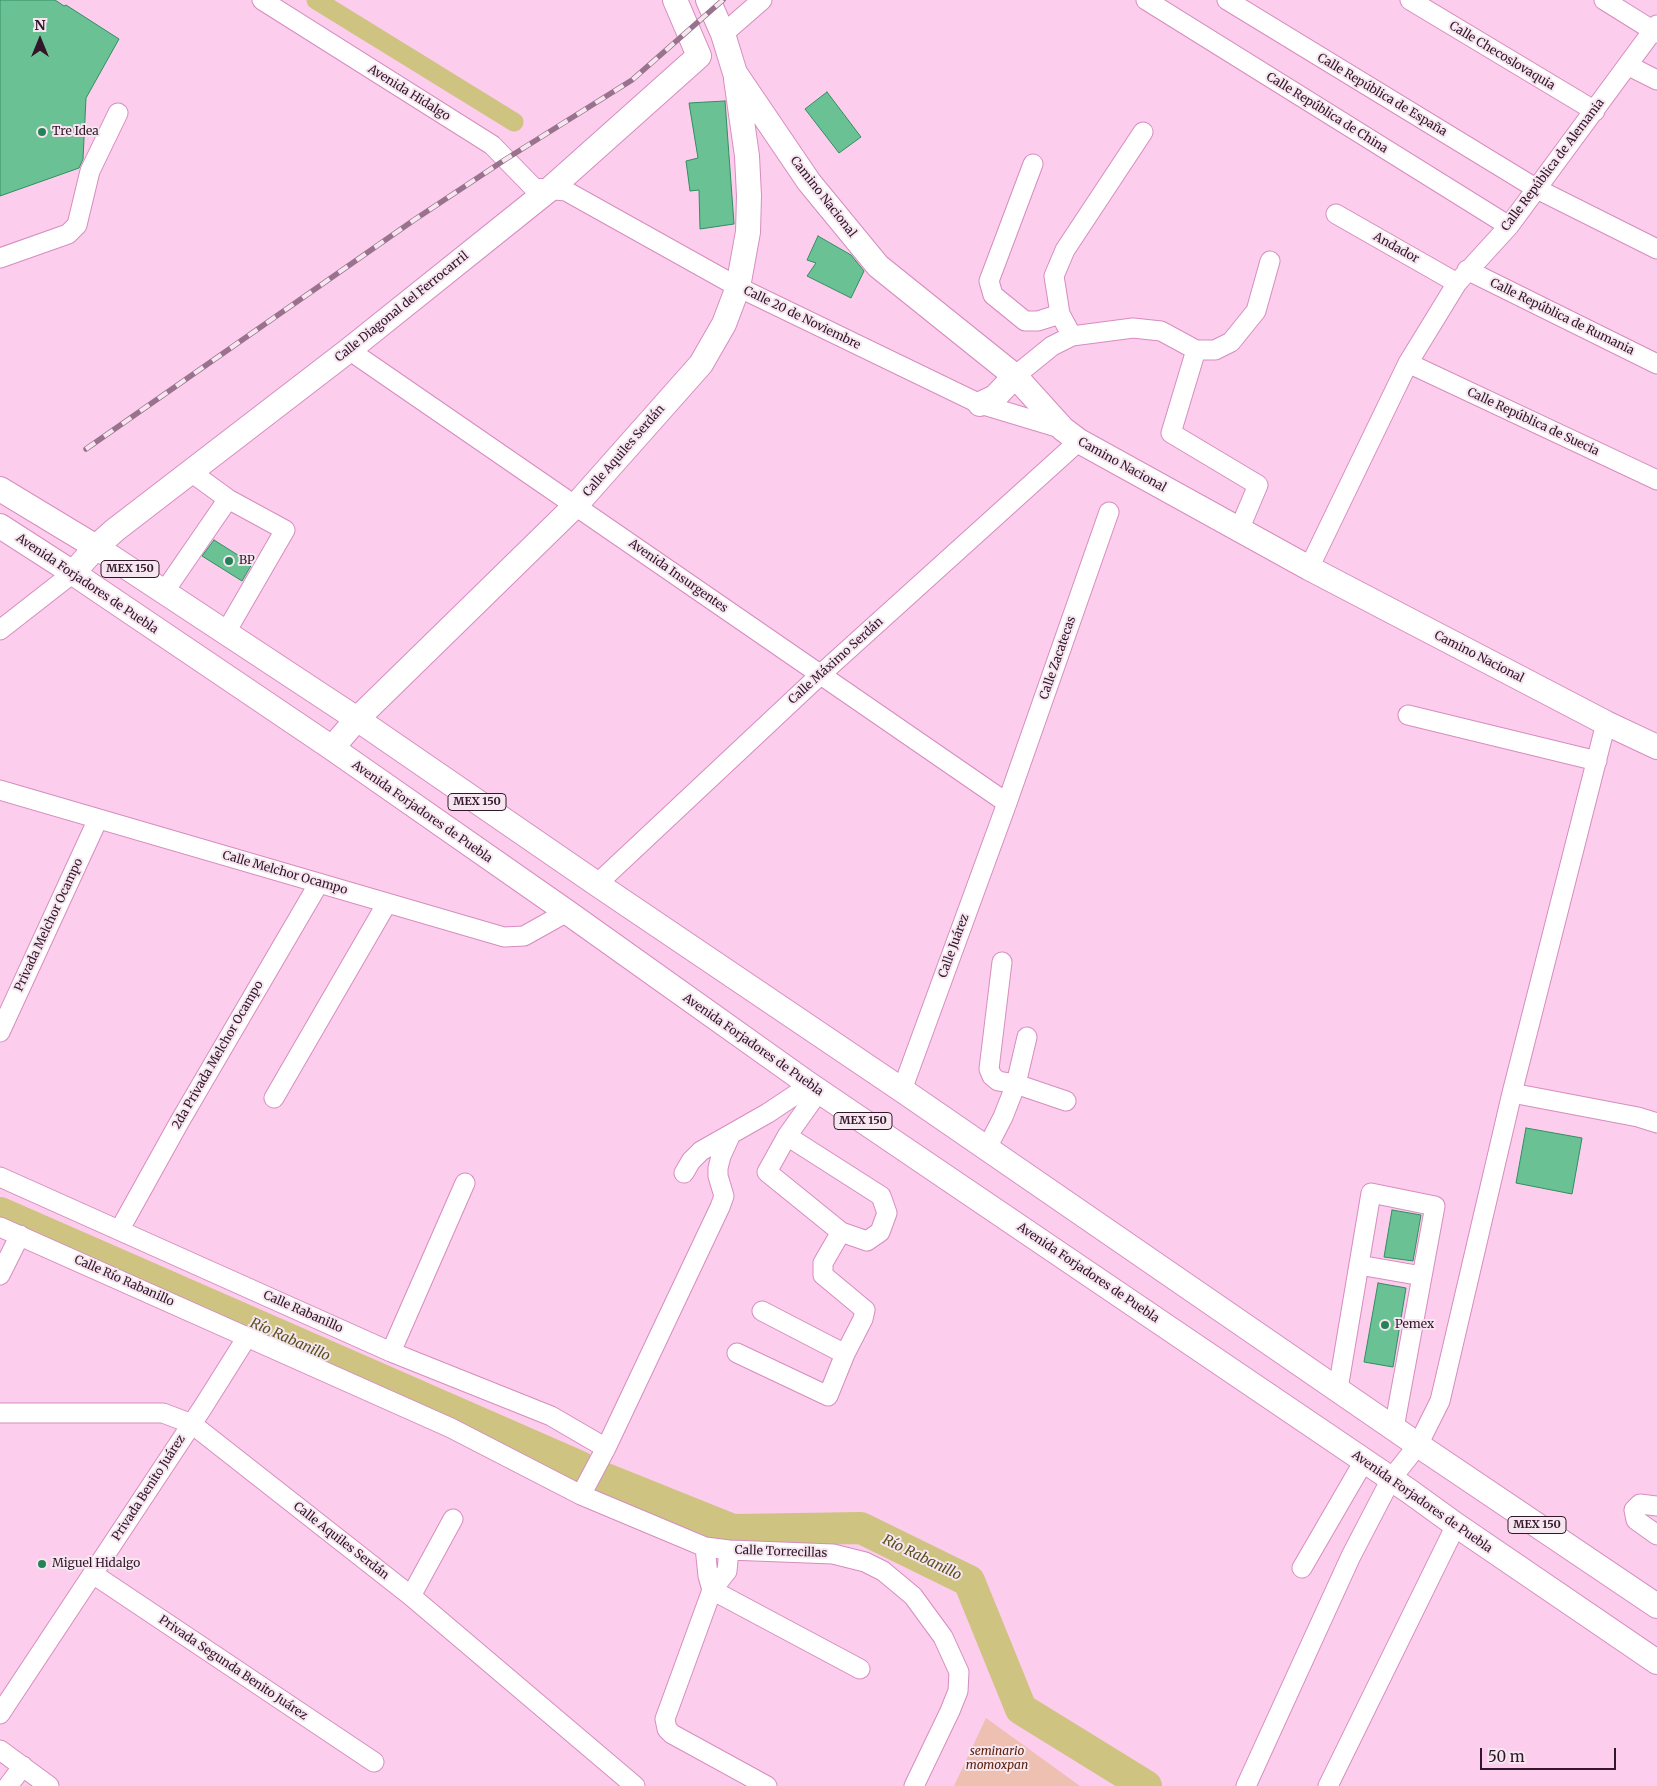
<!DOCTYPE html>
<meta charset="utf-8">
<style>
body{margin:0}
#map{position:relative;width:1657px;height:1786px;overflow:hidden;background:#fccdec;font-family:Merriweather,serif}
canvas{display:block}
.north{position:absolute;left:15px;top:15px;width:50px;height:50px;-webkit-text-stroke:4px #f6e6f0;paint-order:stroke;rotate:0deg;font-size:14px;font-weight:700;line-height:20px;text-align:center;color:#32162a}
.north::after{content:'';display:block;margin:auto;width:18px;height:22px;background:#32162a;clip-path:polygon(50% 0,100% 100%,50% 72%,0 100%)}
.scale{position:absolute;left:1480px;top:1748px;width:136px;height:22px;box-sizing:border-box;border:2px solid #32162a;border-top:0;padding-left:6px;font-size:15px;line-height:18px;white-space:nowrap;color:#32162a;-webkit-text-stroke:4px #f6e6f0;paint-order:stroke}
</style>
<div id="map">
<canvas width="1657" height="1786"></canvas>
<div class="north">N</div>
<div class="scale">50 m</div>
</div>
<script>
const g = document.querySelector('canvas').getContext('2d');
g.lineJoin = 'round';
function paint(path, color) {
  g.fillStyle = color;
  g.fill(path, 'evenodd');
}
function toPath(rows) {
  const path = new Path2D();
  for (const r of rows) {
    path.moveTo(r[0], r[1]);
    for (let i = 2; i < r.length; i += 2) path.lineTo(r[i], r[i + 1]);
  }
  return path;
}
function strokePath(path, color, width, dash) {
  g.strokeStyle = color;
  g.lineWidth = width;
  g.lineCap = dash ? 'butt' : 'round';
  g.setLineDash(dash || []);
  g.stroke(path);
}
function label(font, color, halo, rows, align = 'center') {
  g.font = font + ' Merriweather,serif';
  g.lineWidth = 4;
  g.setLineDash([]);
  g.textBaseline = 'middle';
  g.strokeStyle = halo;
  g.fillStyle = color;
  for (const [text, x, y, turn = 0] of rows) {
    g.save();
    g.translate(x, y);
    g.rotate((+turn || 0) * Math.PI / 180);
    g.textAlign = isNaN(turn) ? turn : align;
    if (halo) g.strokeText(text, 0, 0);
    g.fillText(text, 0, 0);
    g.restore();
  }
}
paint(toPath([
 [986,1718,1080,1786,954,1786]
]), '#edc0b1');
strokePath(toPath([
 [316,0,514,122]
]), '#cec381', 19);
strokePath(toPath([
 [0,1213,580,1467],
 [601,1477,733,1530,861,1528,969,1581,1021,1709,1146,1786]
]), '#cec381', 32);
const building = toPath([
 [0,0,55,0,64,6,66,5,119,39,86,98,83,159,79,168,0,196,0,0],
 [827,92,861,137,839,153,805,109,827,92],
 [725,101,734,224,700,229,699,190,690,191,686,161,698,158,689,103,725,101],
 [818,236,851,255,864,271,851,298,807,276,816,263,807,260,818,236],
 [214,540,252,564,242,581,202,556,214,540],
 [1526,1128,1582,1138,1572,1194,1516,1183,1526,1128],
 [1392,1210,1421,1215,1413,1261,1384,1257,1392,1210],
 [1378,1283,1406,1288,1393,1367,1364,1362,1378,1283]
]);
paint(building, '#6ac294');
strokePath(building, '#318d62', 1);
const minor = toPath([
 [262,0,492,145,534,188,566,191,738,287,980,404,1063,429],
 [1146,0,1509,226],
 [1227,0,1537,189,1657,249],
 [1410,0,1595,111],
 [1604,0,1657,33],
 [723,34,762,0],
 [1629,66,1657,80],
 [1033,164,989,281,993,295,1025,321,1038,321,1060,314],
 [1336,214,1457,283],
 [0,258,68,234,77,225,90,171,118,113],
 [1467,270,1657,364],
 [1072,336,1060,314,1054,276,1065,250,1143,132],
 [349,350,1007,803],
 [1196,350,1215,350,1231,342,1256,311,1270,261],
 [1408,363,1657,480],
 [1015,376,1052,346,1072,336,1133,328,1161,331,1196,350,1171,433,1258,485,1239,530],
 [191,472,228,499,285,530,226,632],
 [1309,568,1408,363,1457,283,1509,226,1657,25],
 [164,592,228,499],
 [0,630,73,573],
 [1408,715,1597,761],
 [0,790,504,937,524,936,567,912],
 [597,884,820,675,1079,441],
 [1002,962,989,1069,992,1076,998,1081,1016,1084,1066,1101],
 [0,1032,98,819],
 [902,1090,1007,803,1109,512],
 [1512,1093,1638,1117,1657,1123],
 [274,1098,387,903],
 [787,1136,881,1196,887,1213,880,1232,867,1241,841,1232],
 [987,1148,1003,1117,1016,1084,1027,1037],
 [684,1173,691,1161,701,1151,731,1134],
 [0,1177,391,1352,551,1416,606,1448],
 [0,1227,451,1428,581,1495,705,1547,729,1550,833,1554,865,1562,883,1571,913,1596,943,1637,959,1672,958,1691,950,1711,914,1786],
 [120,1229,180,1121,319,883],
 [1359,1265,1422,1276],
 [0,1275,20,1235],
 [762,1311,845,1354],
 [391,1352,465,1183],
 [737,1353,828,1396,845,1354,863,1319,865,1310,823,1275,823,1263,841,1232,767,1172,787,1136,819,1091],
 [1338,1389,1371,1193,1435,1206,1394,1428],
 [0,1413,163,1413,192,1424,411,1596,635,1786],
 [581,1495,606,1448,720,1207,724,1196,718,1176,718,1168,721,1156,731,1134,768,1113,810,1085],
 [1657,1506,1640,1504,1634,1510,1636,1520,1657,1535],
 [705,1547,708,1576,712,1590,860,1669],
 [729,1550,727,1571,712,1590,665,1719,667,1729,672,1734,767,1786],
 [1302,1568,1364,1461],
 [93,1574,374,1762],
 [411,1596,453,1519],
 [0,1714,203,1407,247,1337],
 [0,1750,49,1786],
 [8,1786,23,1766],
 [1246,1786,1351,1556,1391,1479,1418,1445,1440,1401,1512,1093,1606,723],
 [1328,1786,1456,1525]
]);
const major = toPath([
 [708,0,723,34,735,73,809,182,878,266,1015,376,1063,429,1079,441,1309,568,1606,723,1657,747],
 [980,404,995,397,1015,376],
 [0,489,96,547,357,719,597,884,902,1090,1418,1445,1657,1606],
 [0,526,73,573,332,748,567,912,810,1085,1409,1491,1456,1525,1657,1662],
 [73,573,96,547,115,530,349,350,550,189,699,56,675,0],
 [332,748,357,719,576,505,701,364,724,324,738,287,748,232,749,196,747,156,736,79]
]);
strokePath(minor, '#d68dbf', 21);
strokePath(major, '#d68dbf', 26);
strokePath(minor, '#fff', 19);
strokePath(major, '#fff', 24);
const rail = toPath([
 [86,449,414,220,506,159,632,80,723,0]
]);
strokePath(rail, '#99738d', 5.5);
strokePath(rail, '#f6e6f0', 4, [11]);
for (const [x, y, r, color] of [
 [42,132,5,"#258258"],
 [229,561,5,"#258258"],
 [1385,1325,5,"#258258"],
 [42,1564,5,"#258258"]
]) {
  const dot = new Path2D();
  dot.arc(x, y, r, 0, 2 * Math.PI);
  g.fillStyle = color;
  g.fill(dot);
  strokePath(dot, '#f6e6f0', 2);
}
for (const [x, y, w] of [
 [130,569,58],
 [477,802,58],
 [863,1121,58],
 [1537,1525,58]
]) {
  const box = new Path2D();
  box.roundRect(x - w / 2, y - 8.5, w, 17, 4);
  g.fillStyle = '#f6e6f0';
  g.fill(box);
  strokePath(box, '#32162a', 1);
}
label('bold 11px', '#32162a', null, [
 ["MEX 150",130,569],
 ["MEX 150",477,802],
 ["MEX 150",863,1121],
 ["MEX 150",1537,1525]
]);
label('12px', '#32162a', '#f6e6f0', [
 ["Calle Checoslovaquia",1502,56,31],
 ["Avenida Hidalgo",409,93,32],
 ["Calle República de España",1382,95,31],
 ["Calle República de China",1327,113,32],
 ["Calle República de Alemania",1553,165,-53],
 ["Camino Nacional",823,197,52],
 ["Andador",1396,248,29],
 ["Calle Diagonal del Ferrocarril",402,307,-39],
 ["Calle República de Rumania",1562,317,26],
 ["Calle 20 de Noviembre",802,318,26],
 ["Calle República de Suecia",1533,422,25],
 ["Calle Aquiles Serdán",624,451,-49],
 ["Camino Nacional",1122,465,29],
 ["Avenida Insurgentes",678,576,35],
 ["Avenida Forjadores de Puebla",87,584,34],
 ["Camino Nacional",1479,657,27],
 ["Calle Zacatecas",1058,658,-71],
 ["Calle Máximo Serdán",836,661,-42],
 ["Avenida Forjadores de Puebla",422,812,35],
 ["Calle Melchor Ocampo",285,873,16],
 ["Privada Melchor Ocampo",49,925,-65],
 ["Calle Juárez",954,946,-70],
 ["Avenida Forjadores de Puebla",753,1045,35],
 ["2da Privada Melchor Ocampo",218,1055,-60],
 ["Avenida Forjadores de Puebla",1088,1273,34],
 ["Calle Río Rabanillo",124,1281,24],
 ["Calle Rabanillo",303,1312,24],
 ["Privada Benito Juárez",149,1488,-57],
 ["Avenida Forjadores de Puebla",1422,1502,35],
 ["Calle Aquiles Serdán",341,1541,38],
 ["Calle Torrecillas",781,1552,2],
 ["Privada Segunda Benito Juárez",233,1668,34]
]);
label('12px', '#32162a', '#f6e6f0', [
 ["Tre Idea",52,132],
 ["BP",239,561],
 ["Pemex",1395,1325],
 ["Miguel Hidalgo",52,1564]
], 'left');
label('italic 12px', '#5c210a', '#f6e6f0', [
 ["seminario",997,1752],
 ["momoxpan",997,1766]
]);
label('italic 14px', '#59511e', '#f6e6f0', [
 ["Río Rabanillo",290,1340,24],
 ["Río Rabanillo",922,1558,26]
]);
</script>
